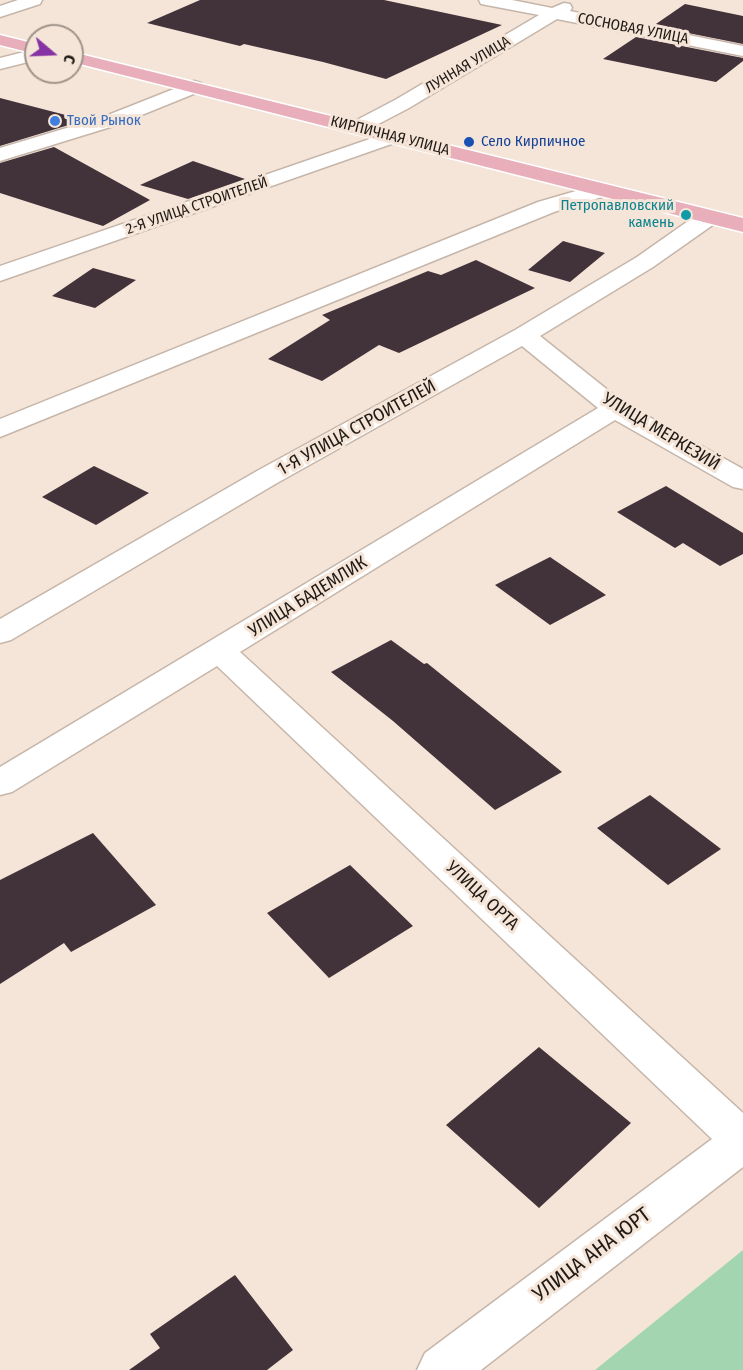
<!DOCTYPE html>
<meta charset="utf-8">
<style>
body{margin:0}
#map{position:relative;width:743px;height:1370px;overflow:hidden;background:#f5e5d8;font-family:"Fira Sans Condensed",sans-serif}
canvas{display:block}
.north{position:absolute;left:24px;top:24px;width:60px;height:60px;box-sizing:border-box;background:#f5e5d8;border:2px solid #a0948a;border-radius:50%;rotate:109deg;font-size:16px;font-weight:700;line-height:24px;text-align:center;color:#201a15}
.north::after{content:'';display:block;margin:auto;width:21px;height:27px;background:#8634a4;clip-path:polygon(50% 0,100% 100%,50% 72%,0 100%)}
</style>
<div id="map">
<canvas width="743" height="1370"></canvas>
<div class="north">С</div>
</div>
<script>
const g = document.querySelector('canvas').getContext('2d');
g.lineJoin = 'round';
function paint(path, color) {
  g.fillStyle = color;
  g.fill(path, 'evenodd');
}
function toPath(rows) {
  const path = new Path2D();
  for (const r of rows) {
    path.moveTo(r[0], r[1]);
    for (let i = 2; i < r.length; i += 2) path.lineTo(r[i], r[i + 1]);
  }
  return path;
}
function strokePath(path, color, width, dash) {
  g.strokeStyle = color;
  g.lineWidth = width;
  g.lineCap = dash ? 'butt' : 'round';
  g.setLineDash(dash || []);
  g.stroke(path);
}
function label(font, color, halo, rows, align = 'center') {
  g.font = font + ' "Fira Sans Condensed",sans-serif';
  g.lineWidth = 6;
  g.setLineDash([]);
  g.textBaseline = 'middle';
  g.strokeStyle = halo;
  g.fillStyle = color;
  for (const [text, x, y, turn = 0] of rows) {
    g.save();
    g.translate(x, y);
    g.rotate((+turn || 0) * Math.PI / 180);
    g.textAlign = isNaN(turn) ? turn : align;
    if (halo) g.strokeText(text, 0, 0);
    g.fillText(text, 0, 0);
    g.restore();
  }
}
paint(toPath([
 [743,1250,743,1370,595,1370]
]), '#a3d6b0');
paint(toPath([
 [200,0,384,0,502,25,386,79,323,62,244,44,240,46,147,23],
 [685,4,743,16,743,44,653,26],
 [636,37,743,58,743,61,716,82,603,59],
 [0,98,85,120,0,146],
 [54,147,150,200,103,226,0,193,0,163],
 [193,161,245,179,188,199,140,185],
 [563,241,605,253,570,282,528,270],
 [476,260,535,288,399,353,379,345,322,381,268,359,330,320,322,315,428,271,441,275],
 [93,268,136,280,95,308,52,296],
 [94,466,149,493,96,525,42,497],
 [666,486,743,533,743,554,720,566,683,543,675,548,617,512],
 [550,557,606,595,550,625,495,585],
 [391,640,424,664,427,663,562,772,495,810,393,721,331,672],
 [650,795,721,849,668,885,597,828],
 [93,833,156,905,71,952,64,943,0,984,0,880],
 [350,865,413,926,329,978,267,913],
 [539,1047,631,1123,539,1208,446,1125],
 [235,1275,293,1350,267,1370,129,1370,160,1348,150,1334]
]), '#42333a');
const minor = toPath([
 [18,0,42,0,40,4,0,17,0,6,18,0],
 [479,0,512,0,552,8,564,3,570,4,572,8,570,11,743,46,743,56,557,19,409,108,365,131,351,131,348,127,351,123,395,100,539,15,481,4,479,0],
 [36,49,36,60,0,69,0,58,36,49],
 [194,81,201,83,203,87,201,91,117,125,0,161,0,148,103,117,194,81],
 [393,131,400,133,403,137,400,141,0,281,0,266,393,131],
 [600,184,608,185,611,190,608,195,554,212,0,437,0,419,538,202,600,184],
 [709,210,717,212,720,217,717,222,653,267,540,336,624,403,743,469,743,489,733,487,615,420,240,652,743,1113,743,1167,481,1370,417,1370,425,1353,712,1139,217,666,12,792,0,795,0,767,598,408,522,346,277,483,11,640,0,643,0,619,257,471,515,330,637,257,701,212,709,210]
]);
const major = toPath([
 [0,35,36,44,36,54,0,45,0,35],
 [72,52,743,218,743,232,72,62,72,52]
]);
strokePath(minor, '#c6b6aa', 3);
strokePath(major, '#fff', 3);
paint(minor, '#fff');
paint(major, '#e8afbb');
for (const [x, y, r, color] of [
 [55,121,6,"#3f7fe0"],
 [469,142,6,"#1a4fb4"],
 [686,215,6,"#0f9aa8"]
]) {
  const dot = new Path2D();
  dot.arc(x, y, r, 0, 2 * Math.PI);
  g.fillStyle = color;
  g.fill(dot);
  strokePath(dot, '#f5e5d8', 2);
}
label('15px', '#201a15', '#f5e5d8', [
 ["СОСНОВАЯ УЛИЦА",633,29,11],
 ["ЛУННАЯ УЛИЦА",468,65,-31],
 ["КИРПИЧНАЯ УЛИЦА",390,136,14],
 ["2-Я УЛИЦА СТРОИТЕЛЕЙ",197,206,-19]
]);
label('15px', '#366cbe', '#f5e5d8', [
 ["Твой Рынок",67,121]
], 'left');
label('15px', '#164399', '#f5e5d8', [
 ["Село Кирпичное",481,142]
], 'left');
label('15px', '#0d838f', '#f5e5d8', [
 ["Петропавловский",674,206],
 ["камень",674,223]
], 'right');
label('18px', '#201a15', '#f5e5d8', [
 ["1-Я УЛИЦА СТРОИТЕЛЕЙ",357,428,-29],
 ["УЛИЦА МЕРКЕЗИЙ",661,432,31],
 ["УЛИЦА БАДЕМЛИК",308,597,-32],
 ["УЛИЦА ОРТА",482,896,43]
]);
label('21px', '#201a15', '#f5e5d8', [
 ["УЛИЦА АНА ЮРТ",592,1255,-37]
]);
</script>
